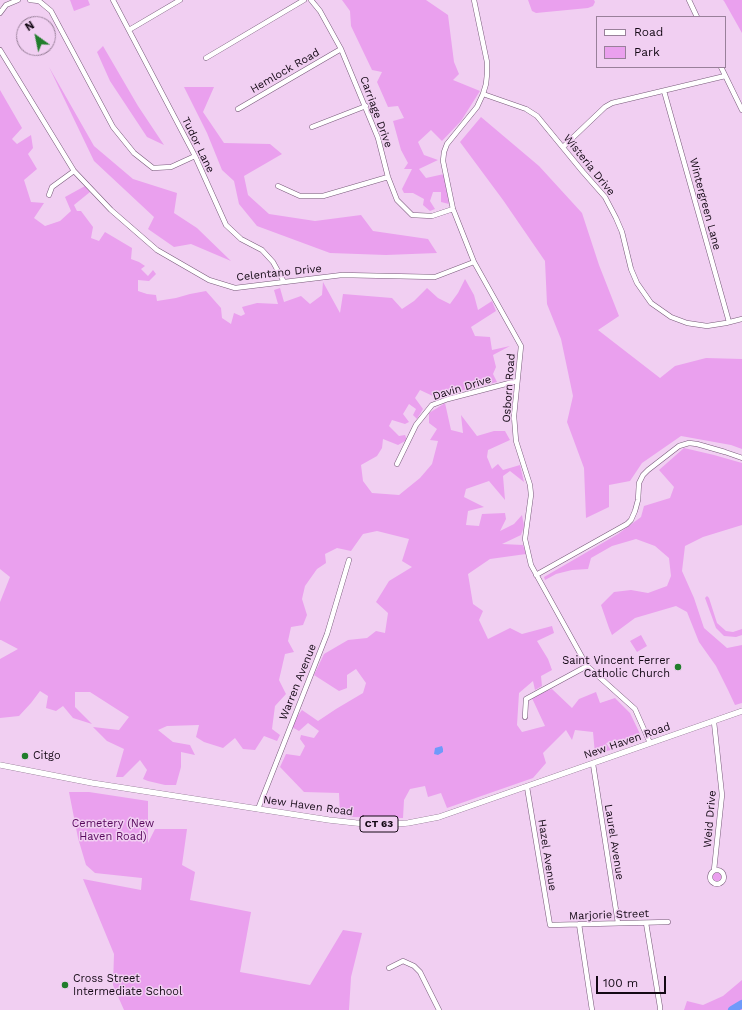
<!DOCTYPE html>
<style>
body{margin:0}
#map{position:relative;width:742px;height:1010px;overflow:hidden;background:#f1cff2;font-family:"Work Sans",sans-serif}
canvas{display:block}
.legend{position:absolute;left:596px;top:16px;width:130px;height:52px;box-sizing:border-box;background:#f1cff2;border:1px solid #99809a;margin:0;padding:5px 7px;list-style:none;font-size:12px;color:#140915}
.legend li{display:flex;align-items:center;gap:8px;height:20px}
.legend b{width:20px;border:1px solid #99809a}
.north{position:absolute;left:16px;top:16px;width:40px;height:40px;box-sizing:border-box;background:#f1cff2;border:1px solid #99809a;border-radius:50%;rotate:327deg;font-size:11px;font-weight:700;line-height:16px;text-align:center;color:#140915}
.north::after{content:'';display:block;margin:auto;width:14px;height:18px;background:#217d2c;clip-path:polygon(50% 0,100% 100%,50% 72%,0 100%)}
.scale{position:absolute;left:596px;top:976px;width:70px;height:18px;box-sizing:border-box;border:2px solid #140915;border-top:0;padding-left:5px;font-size:12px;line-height:14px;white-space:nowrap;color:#140915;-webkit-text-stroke:3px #f1cff2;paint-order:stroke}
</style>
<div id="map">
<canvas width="742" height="1010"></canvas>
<ul class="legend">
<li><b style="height:5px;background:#fff"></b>Road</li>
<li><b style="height:11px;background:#eaa0ee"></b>Park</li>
</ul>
<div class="north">N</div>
<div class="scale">100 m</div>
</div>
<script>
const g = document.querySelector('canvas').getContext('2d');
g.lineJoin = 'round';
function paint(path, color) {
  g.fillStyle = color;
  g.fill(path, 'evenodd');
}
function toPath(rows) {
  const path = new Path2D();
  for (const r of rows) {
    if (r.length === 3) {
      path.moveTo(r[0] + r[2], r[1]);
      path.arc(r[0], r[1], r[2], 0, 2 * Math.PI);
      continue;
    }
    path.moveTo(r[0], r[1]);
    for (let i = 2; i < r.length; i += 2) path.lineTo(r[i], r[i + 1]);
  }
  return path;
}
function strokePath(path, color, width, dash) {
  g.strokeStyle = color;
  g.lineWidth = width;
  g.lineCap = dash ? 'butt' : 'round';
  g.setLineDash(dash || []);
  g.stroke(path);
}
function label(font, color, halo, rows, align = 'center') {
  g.font = font + ' "Work Sans",sans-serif';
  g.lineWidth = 3;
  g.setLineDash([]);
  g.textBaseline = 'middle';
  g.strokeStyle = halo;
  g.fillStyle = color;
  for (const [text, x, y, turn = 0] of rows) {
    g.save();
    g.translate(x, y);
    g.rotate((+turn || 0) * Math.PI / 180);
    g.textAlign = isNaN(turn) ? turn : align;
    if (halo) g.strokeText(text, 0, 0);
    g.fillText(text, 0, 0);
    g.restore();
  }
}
paint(toPath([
 [70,0,88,0,90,5,74,11],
 [342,0,426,0,448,15,454,62,459,74,453,80,480,91,461,121,442,141,431,130,418,142,424,155,438,160,419,169,426,178,444,174,449,204,441,202,441,192,433,192,430,201,435,209,430,211,423,205,424,199,413,193,404,193,402,189,412,169,404,169,408,163,401,150,393,121,404,118,398,106,388,107,377,82,382,72,372,70,351,26,350,11],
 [528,0,594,0,595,2,593,6,588,8,536,13,532,11],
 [723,0,742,0,742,33,724,1],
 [103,46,138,106,164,145,147,137,110,81,97,52],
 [49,67,94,146,133,179,177,193,174,213,197,228,231,261,191,244,174,247,148,229,154,217,94,161],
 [184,87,214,87,203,112,224,143,270,144,282,154,244,176,248,195,269,214,315,221,361,215,373,231,428,239,437,253,386,255,330,253,257,226,239,204,234,181,222,170,207,133],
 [0,90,22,128,12,139,17,144,31,135,33,148,28,154,37,169,24,180,31,202,44,203,34,218,45,226,60,221,71,211,65,197,85,186,90,192,74,205,77,211,81,211,93,227,91,238,99,241,105,232,132,248,131,259,139,262,145,266,141,269,148,276,153,270,156,274,149,281,138,280,138,291,147,294,156,295,157,301,176,298,190,294,206,291,221,308,222,318,231,324,234,313,241,316,245,314,242,307,257,303,278,304,274,290,280,288,284,302,301,296,310,304,322,295,323,282,340,313,343,294,392,298,402,309,414,301,427,288,438,298,450,304,458,293,465,279,474,295,478,310,492,301,496,311,471,327,475,336,490,337,492,350,510,346,493,355,496,367,493,374,497,382,435,397,420,390,415,398,423,409,417,419,413,415,416,409,409,404,403,414,409,422,405,424,392,420,389,426,399,436,405,435,407,440,398,445,383,439,382,448,377,456,361,465,363,481,372,493,399,495,420,478,432,464,438,441,430,440,437,429,429,423,429,413,445,403,451,430,463,433,461,415,477,436,494,431,505,431,510,440,488,450,487,457,492,469,498,464,503,470,520,465,524,482,510,471,503,476,505,500,489,481,466,489,464,497,484,507,468,511,466,525,479,526,482,514,505,513,506,519,500,531,514,524,522,515,524,526,521,535,502,544,523,545,526,554,490,559,468,574,473,604,483,611,479,620,488,639,510,628,522,634,552,626,554,633,537,641,548,659,552,670,541,676,542,686,535,690,533,681,519,693,517,725,522,732,545,726,531,696,552,689,572,708,579,699,596,692,600,703,615,698,630,713,641,736,627,743,622,739,606,743,611,750,595,754,593,732,575,730,572,740,566,730,543,753,546,763,533,778,447,808,441,793,428,797,425,786,410,789,404,800,403,818,351,817,340,814,339,793,304,792,280,767,286,754,300,756,305,746,300,739,301,735,314,738,319,731,308,723,299,731,290,726,302,710,318,721,336,709,363,693,366,683,356,669,347,675,347,688,339,691,314,675,324,654,348,640,367,638,376,631,385,633,388,613,376,602,389,581,412,567,402,561,409,539,377,531,363,534,351,551,337,548,325,554,326,563,317,569,305,586,302,599,307,615,303,625,291,627,288,641,294,652,285,654,279,680,286,694,275,706,272,729,280,735,277,741,264,736,255,750,243,749,235,738,223,748,204,742,196,737,199,725,167,726,158,730,173,742,190,745,195,755,181,752,181,767,176,785,165,785,148,781,143,779,147,770,140,760,123,777,116,777,124,749,107,741,93,727,119,730,129,717,90,692,75,692,75,707,92,724,73,718,63,706,56,711,46,708,48,696,40,691,31,703,19,716,0,718,0,659,18,649,1,640,0,640,0,602,10,577,0,569],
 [481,117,539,166,582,213,599,265,619,316,598,330,660,378,675,366,706,358,742,359,742,449,731,445,681,436,642,463,630,481,609,485,609,507,586,518,584,468,567,422,573,396,561,339,547,304,545,261,503,200,460,142],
 [684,448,714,455,742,463,742,525,703,537,685,546,682,571,694,598,704,628,727,648,742,645,742,703,735,705,728,690,716,666,699,642,687,612,676,606,635,618,612,635,609,628,601,605,614,592,631,590,648,593,667,586,671,576,669,558,655,546,636,539,612,546,591,558,588,569,572,570,556,574,545,580,544,577,618,534,641,517,644,506,670,498,674,487,659,470],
 [707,596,709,598,717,623,726,631,733,632,742,629,742,635,736,637,724,636,716,628,705,598],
 [641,635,647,646,637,652,630,641],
 [69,792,89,792,148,801,148,843,155,829,187,829,182,865,195,872,190,900,251,912,240,972,310,985,343,930,362,933,351,977,349,1010,124,1010,113,985,114,954,83,879,141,890,142,878,95,873,86,865,78,838],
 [717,877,4.5],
 [742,980,742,1010,684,1010,687,1001,703,1005,723,996]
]), '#eaa0ee');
paint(toPath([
 [442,746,443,749,443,752,438,755,434,754,435,748]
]), '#6f9afa');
strokePath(toPath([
 [732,1010,742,1004]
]), '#6f9afa', 8);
const minor = toPath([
 [30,0,39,1,51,11,113,127,134,153,153,168,171,167,195,156],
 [113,0,195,156,226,225,241,239,262,250,273,262,284,282],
 [311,0,320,11,341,49,378,138,388,177,397,200,412,215,432,216,453,209],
 [474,0,487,62,487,74,486,84,483,94,477,107,447,144,444,152,443,161,453,209,474,262,521,346,514,416,516,441,530,485,531,495,525,539,531,565,587,666,635,709,650,743],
 [689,0,697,17],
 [0,13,6,5,18,0],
 [129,30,180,0],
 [0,50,74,171,111,210,157,250,209,280,235,288,342,275,435,277,474,262],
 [206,58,304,0],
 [721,67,742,110],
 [664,91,729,322],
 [483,94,526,109,537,116,583,172,605,197,616,218,622,232,631,269,637,283,651,303,671,317,687,323,707,326,726,323,742,319],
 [238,109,341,49],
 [312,127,366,106],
 [563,147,605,107,612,103,725,76],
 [278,186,300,196,323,196,388,177],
 [49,195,52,187,74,171],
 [397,464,416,425,432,405,448,399,517,381],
 [536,575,627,524,631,520,635,511,638,500,639,483,643,475,648,470,679,446,689,443,697,444,725,452,742,458],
 [525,717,526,699,587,666],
 [714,722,722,795,714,870],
 [593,764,618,923],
 [527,787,550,925,668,922],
 [258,809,327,634,349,560],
 [717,877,7],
 [646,923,660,1007,660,1010],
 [579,924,592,1010],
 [389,968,403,961,414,966,420,972,439,1010]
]);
const major = toPath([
 [0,765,92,783,329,820,356,823,383,825,408,823,439,817,742,711]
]);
strokePath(minor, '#785b7a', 5.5);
strokePath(major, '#785b7a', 6);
strokePath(minor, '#fff', 4.5);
strokePath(major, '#fff', 5.5);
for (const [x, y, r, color] of [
 [678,667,4,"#217d2c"],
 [25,756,4,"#217d2c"],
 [65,985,4,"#217d2c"]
]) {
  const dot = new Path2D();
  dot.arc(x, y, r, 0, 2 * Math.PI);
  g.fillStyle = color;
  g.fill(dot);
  strokePath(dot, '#f1cff2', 1.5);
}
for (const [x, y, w] of [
 [379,824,38]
]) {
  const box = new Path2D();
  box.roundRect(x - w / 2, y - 8, w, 16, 3);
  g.fillStyle = '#f1cff2';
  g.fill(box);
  strokePath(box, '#140915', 1);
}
label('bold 10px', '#140915', null, [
 ["CT 63",379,824]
]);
label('11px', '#140915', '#f1cff2', [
 ["Hemlock Road",285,71,-30],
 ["Carriage Drive",376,112,70],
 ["Tudor Lane",198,145,64],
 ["Wisteria Drive",589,165,51],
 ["Wintergreen Lane",705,204,75],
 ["Celentano Drive",279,273,-6],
 ["Davin Drive",462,388,-17],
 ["Osborn Road",509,388,-86],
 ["Warren Avenue",298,682,-68],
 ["New Haven Road",627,741,-19],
 ["New Haven Road",308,806,8],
 ["Weid Drive",710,819,-85],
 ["Laurel Avenue",614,842,81],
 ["Hazel Avenue",547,855,81],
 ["Marjorie Street",609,915,-2]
]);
label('11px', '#140915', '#f1cff2', [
 ["Saint Vincent Ferrer",670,661,"right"],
 ["Catholic Church",670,674,"right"],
 ["Citgo",33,756],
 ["Cross Street",73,979],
 ["Intermediate School",73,992]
], 'left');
label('11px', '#57095c', '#f1cff2', [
 ["Cemetery (New",113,824],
 ["Haven Road)",113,837]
]);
</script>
